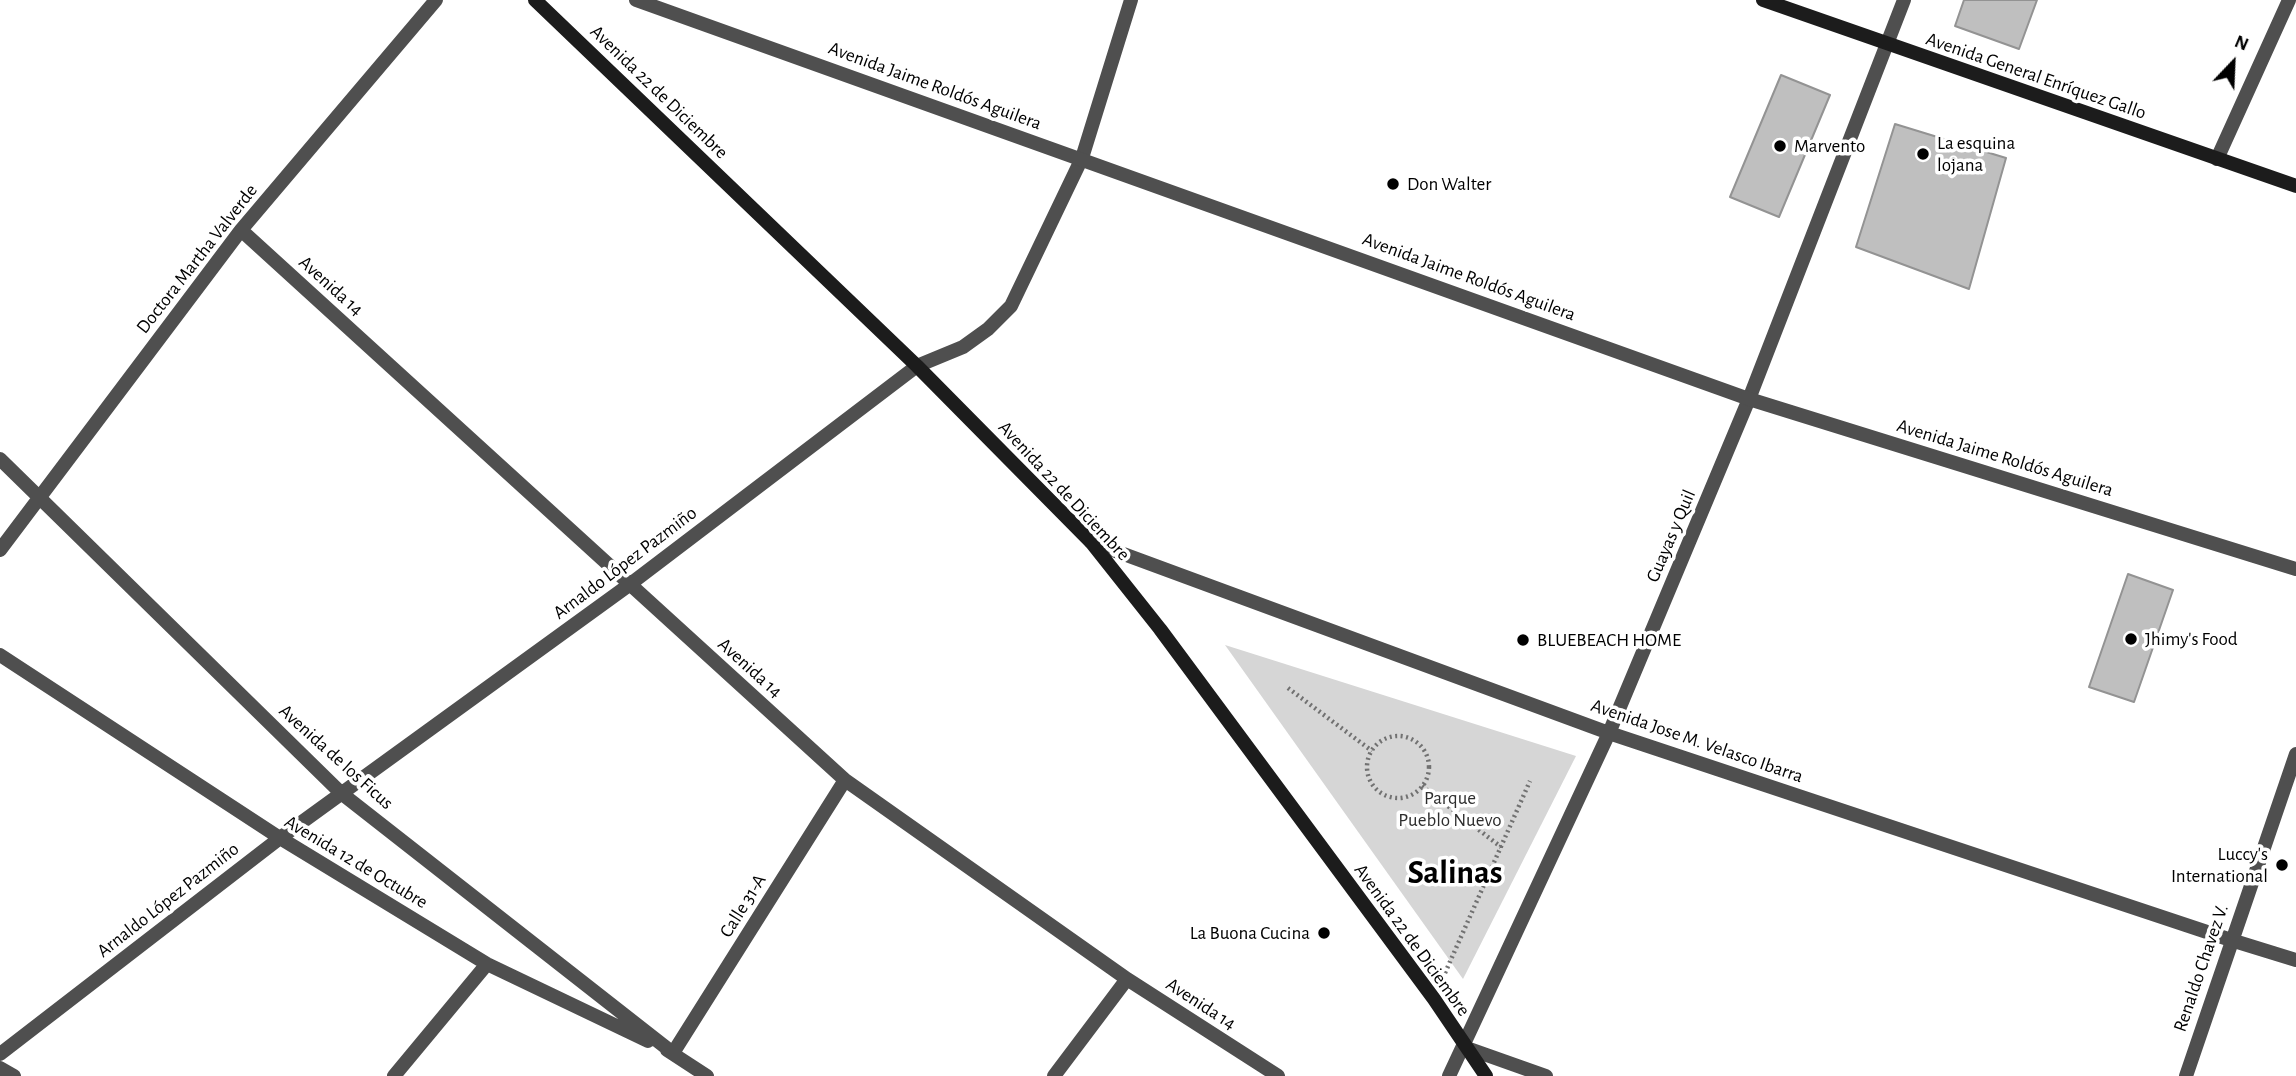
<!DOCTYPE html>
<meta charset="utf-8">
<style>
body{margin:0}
#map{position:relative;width:2296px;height:1076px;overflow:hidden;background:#fff;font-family:"Alegreya Sans",sans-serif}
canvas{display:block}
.north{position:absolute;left:2198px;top:28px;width:70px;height:70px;-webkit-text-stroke:5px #fff;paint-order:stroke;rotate:23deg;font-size:19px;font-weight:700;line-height:28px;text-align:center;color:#000}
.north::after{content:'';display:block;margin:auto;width:24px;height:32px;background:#000;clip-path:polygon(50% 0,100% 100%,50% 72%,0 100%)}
</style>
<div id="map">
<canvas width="2296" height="1076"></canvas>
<div class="north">N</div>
</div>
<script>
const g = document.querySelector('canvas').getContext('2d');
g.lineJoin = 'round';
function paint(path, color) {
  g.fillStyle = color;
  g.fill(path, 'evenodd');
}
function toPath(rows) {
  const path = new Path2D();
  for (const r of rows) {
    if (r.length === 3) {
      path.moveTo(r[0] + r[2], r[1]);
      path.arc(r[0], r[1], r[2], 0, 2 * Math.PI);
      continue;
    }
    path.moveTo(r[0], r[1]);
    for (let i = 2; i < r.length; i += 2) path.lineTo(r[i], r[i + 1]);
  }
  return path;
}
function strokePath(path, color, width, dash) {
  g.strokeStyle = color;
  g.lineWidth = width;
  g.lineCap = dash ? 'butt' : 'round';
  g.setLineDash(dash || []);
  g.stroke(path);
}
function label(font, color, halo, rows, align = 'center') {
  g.font = font + ' "Alegreya Sans",sans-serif';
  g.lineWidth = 7;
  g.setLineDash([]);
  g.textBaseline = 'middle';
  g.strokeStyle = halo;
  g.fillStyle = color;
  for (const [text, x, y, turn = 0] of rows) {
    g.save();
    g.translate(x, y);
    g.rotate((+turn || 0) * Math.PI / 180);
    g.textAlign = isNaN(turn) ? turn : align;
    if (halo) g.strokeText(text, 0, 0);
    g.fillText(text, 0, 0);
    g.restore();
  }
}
paint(toPath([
 [1225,645,1576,756,1463,979,1371,850]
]), '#d6d6d6');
const building = toPath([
 [1964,0,2037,0,2019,49,1955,26,1964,0],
 [1781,75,1830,95,1779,217,1730,197,1781,75],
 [1895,124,2006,158,1969,289,1856,247,1895,124],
 [2128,574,2173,590,2134,702,2089,687,2128,574]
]);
paint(building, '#bfbfbf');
strokePath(building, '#939393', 2);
strokePath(toPath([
 [1288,688,1372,751],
 [1398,767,31],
 [1422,786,1501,847],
 [1445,973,1530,781]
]), '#717171', 4.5, [2, 3.5]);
strokePath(toPath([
 [2217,159,2289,0]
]), '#4f4f4f', 14);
strokePath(toPath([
 [241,230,845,780,1127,979,1278,1076],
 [0,459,341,793,673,1053,845,780],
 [1091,542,1609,733,2231,940,2296,960],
 [0,550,241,230,436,0],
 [0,655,280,838,487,964,648,1041],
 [1464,1047,1546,1076],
 [667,1050,707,1076],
 [0,1054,280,838,629,585,917,366,963,347,988,329,1011,306,1082,158,1131,0],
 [0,1068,14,1076],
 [394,1076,487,964],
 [1054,1076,1127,979],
 [1449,1076,1609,733,1749,399,1904,0],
 [2186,1076,2296,754]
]), '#4f4f4f', 14);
strokePath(toPath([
 [636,0,1749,399,2296,569]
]), '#4f4f4f', 14);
strokePath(toPath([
 [535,0,917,366,1091,542,1160,629,1434,999,1486,1076],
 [1763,0,2296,186]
]), '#1c1c1c', 14);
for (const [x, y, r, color] of [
 [1780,146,7,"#000"],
 [1923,154,7,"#000"],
 [1393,184,7,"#000"],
 [2131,639,7,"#000"],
 [1523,640,7,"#000"],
 [2282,865,7,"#000"],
 [1324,933,7,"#000"]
]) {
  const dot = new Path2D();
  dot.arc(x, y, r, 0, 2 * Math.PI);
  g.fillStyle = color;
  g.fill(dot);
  strokePath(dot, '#fff', 2.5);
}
label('19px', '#000', '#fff', [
 ["Avenida General Enríquez Gallo",2036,76,19],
 ["Avenida Jaime Roldós Aguilera",935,86,20],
 ["Avenida 22 de Diciembre",659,92,44],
 ["Doctora Martha Valverde",197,259,-52],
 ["Avenida Jaime Roldós Aguilera",1469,277,20],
 ["Avenida 14",331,286,42],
 ["Avenida Jaime Roldós Aguilera",2005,458,17],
 ["Avenida 22 de Diciembre",1064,491,47],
 ["Guayas y Quil",1671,536,-67],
 ["Arnaldo López Pazmiño",625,563,-37],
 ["Avenida 14",750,668,42],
 ["Avenida Jose M. Velasco Ibarra",1697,741,19],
 ["Avenida de los Ficus",336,757,42],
 ["Avenida 12 de Octubre",356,862,31],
 ["Arnaldo López Pazmiño",168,900,-38],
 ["Calle 31-A",743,906,-58],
 ["Avenida 22 de Diciembre",1412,940,54],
 ["Renaldo Chavez V.",2201,968,-71],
 ["Avenida 14",1201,1004,33]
]);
label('19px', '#000', '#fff', [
 ["La esquina",1937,143],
 ["lojana",1937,165],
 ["Marvento",1794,146],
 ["Don Walter",1407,184],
 ["Jhimy's Food",2145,639],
 ["BLUEBEACH HOME",1537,640],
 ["Luccy's",2268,854,"right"],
 ["International",2268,876,"right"],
 ["La Buona Cucina",1310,933,"right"]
], 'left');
label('19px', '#2d2d2d', '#fff', [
 ["Parque",1450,798],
 ["Pueblo Nuevo",1450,820]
]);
label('bold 33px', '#000', '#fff', [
 ["Salinas",1455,873]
]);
</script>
